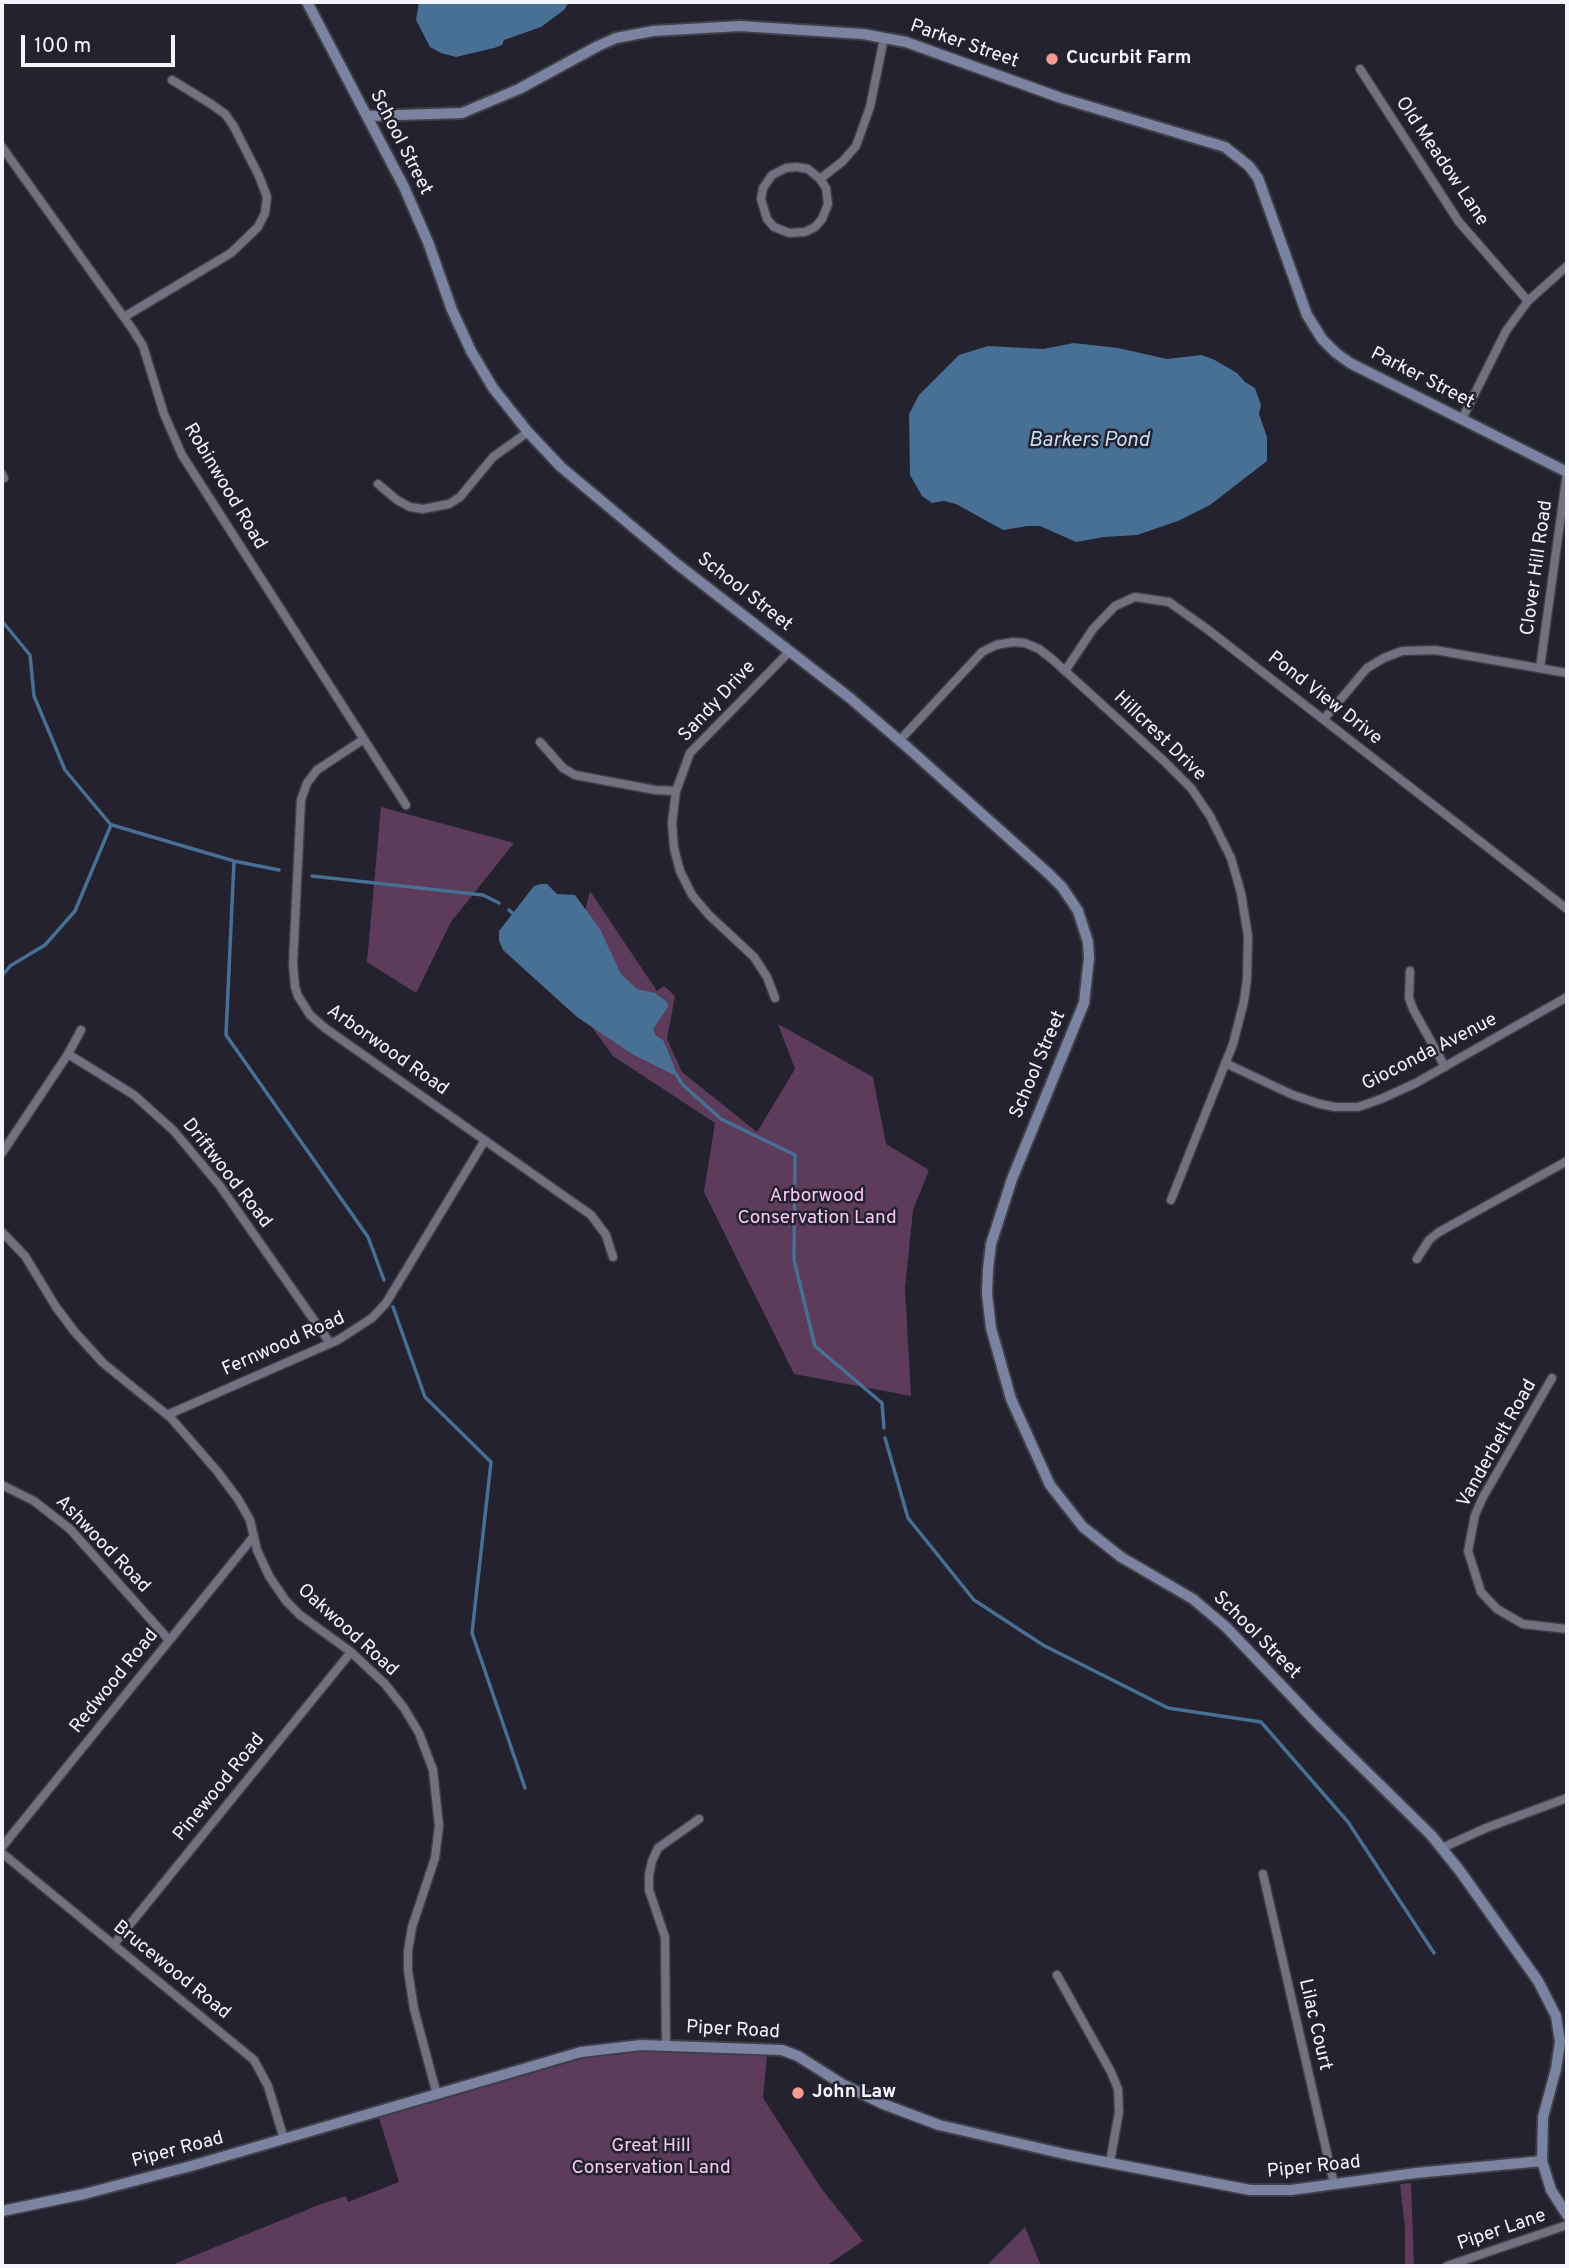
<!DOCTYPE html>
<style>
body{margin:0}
#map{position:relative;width:1569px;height:2268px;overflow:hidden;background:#23222e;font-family:Overpass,sans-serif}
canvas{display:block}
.frame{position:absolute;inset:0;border:4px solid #f4f4fc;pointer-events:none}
.scale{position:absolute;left:21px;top:35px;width:154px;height:32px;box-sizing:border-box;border:4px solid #f4f4fc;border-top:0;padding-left:9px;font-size:21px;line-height:24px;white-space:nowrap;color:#f4f4fc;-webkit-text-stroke:5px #23222e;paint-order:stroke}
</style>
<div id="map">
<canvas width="1569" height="2268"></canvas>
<div class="frame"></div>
<div class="scale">100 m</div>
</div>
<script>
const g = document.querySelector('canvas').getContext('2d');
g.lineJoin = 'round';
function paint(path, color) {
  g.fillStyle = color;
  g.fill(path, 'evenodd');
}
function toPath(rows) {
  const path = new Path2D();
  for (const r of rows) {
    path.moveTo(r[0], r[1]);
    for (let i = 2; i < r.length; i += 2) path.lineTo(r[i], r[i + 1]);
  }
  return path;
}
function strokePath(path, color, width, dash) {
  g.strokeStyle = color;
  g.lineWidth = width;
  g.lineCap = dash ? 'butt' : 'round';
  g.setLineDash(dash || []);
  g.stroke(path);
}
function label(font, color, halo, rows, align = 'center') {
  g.font = font + ' Overpass,sans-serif';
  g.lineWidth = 5;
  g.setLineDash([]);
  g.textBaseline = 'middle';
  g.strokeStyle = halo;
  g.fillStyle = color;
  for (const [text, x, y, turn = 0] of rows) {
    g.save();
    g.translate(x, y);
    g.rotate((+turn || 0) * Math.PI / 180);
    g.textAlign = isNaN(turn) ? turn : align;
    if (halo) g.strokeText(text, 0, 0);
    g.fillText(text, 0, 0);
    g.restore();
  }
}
paint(toPath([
 [381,807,514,843,451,922,416,993,367,962],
 [590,891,657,991,664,986,675,996,667,1039,682,1072,757,1132,795,1069,778,1024,873,1077,886,1144,929,1170,913,1210,905,1289,911,1396,794,1374,704,1192,715,1123,613,1056,534,948,585,911],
 [641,2049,767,2055,763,2098,821,2188,863,2241,826,2266,169,2266,321,2204,346,2196,348,2202,399,2182,379,2118,595,2055],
 [1411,2183,1414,2266,1405,2266,1405,2228,1400,2184],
 [1025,2227,1041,2266,986,2266]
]), '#5c3c5a');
paint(toPath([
 [419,2,569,2,564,10,541,27,504,40,502,45,494,48,456,57,441,53,430,47,416,20],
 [1074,343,1118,348,1167,359,1201,355,1213,359,1237,373,1245,382,1255,388,1261,405,1259,414,1267,437,1267,461,1210,505,1178,521,1137,535,1104,537,1076,542,1040,526,1028,526,1003,530,956,504,944,501,932,503,922,496,910,475,909,414,919,395,959,355,988,346,1043,349],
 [541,884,547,884,557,894,575,895,600,929,621,974,637,989,655,993,667,1002,668,1007,653,1029,656,1036,663,1040,668,1051,675,1069,674,1075,632,1054,577,1017,503,950,499,941,499,931,534,886]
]), '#486f94');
strokePath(toPath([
 [2,621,30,655,34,696,65,770,111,825,75,911,45,945,10,966,2,976],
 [112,825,234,861,279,870],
 [234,861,226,1035,368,1237,384,1280],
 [312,876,483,895,499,903],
 [509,910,516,916],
 [673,1070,683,1085,721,1119,795,1155,794,1260,815,1346,882,1403,884,1428],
 [393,1307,425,1397,491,1462,472,1633,525,1788],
 [885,1438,908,1518,974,1600,1043,1645,1168,1708,1261,1722,1348,1822,1434,1953]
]), '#486f94', 3.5);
const street = toPath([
 [1360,69,1459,222,1528,301],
 [2,147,133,330,143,346,164,414,182,455,406,805],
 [820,179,826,188,828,204,822,219,815,227,805,232,789,233,774,227,767,219,761,199,763,188,772,175,786,168,797,167,808,169,820,179,843,161,856,146,870,107,884,38],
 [124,317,231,253,258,227,265,213,267,197,259,176,233,125,225,114,211,104,172,80],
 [1462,419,1506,331,1528,301,1567,266],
 [2,474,4,478],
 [378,484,397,500,410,507,423,509,449,504,460,497,493,457,528,432],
 [1540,668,1567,472],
 [1065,671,1093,629,1115,606,1135,597,1169,602,1207,629,1567,909],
 [1324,719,1367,668,1384,658,1402,651,1435,650,1567,673],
 [364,739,317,770,307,783,301,800,293,963,295,987,298,996,310,1015,325,1028,591,1215,606,1235,613,1257],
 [900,740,982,652,996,645,1013,642,1025,643,1039,649,1052,659,1164,761,1191,788,1210,816,1231,858,1241,893,1248,936,1247,979,1244,1001,1233,1044,1171,1200],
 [540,742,563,768,575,775,655,790,676,791],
 [1410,971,1409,998,1413,1009,1445,1067],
 [775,998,767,977,754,957,709,915,692,895,680,871,674,848,672,823,676,791,690,753,790,651],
 [68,1054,134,1095,174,1131,220,1186,330,1343],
 [1225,1063,1293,1095,1320,1104,1335,1107,1358,1107,1381,1099,1416,1083,1567,997],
 [2,1153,68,1054,81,1030],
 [2,1232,25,1256,56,1307,74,1331,103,1363,171,1418,217,1471,238,1499,250,1520,257,1550,269,1576,286,1601,300,1615,351,1652,385,1684,404,1708,419,1733,433,1770,439,1826,435,1858,412,1927,408,1951,408,1970,414,2009,437,2095],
 [1417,1259,1429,1240,1439,1232,1567,1161],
 [1552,1378,1483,1497,1475,1515,1468,1551,1481,1592,1497,1609,1523,1624,1567,1629],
 [167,1415,338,1340,372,1318,386,1303,485,1140],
 [2,1485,34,1501,70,1529,169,1640],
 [2,1847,254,1536],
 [1442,1848,1486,1828,1567,1798],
 [2,1853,254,2060,268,2086,284,2139],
 [1263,1874,1334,2184],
 [114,1944,351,1652],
 [1057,1975,1111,2072,1118,2089,1119,2112,1110,2162],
 [666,2045,665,1937,649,1890,649,1875,652,1861,658,1848,699,1819],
 [1447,2266,1567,2225]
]);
const secondary = toPath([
 [307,2,404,187,428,242,452,310,471,351,493,388,528,432,561,467,677,564,850,698,907,747,1049,874,1062,887,1078,911,1088,942,1089,958,1084,1003,1012,1179,991,1244,988,1269,987,1294,991,1328,1011,1399,1050,1485,1083,1527,1121,1557,1193,1599,1226,1627,1319,1725,1431,1835,1460,1871,1538,1981,1556,2016,1560,2042,1556,2069,1543,2117,1542,2161,1551,2190,1567,2215],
 [368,116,462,113,519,89,598,46,616,38,653,31,740,26,863,34,906,42,1061,98,1225,147,1249,166,1258,178,1307,315,1322,339,1336,353,1350,363,1567,472],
 [2,2211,84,2194,191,2166,581,2052,641,2045,782,2050,798,2056,842,2084,883,2104,939,2125,1069,2155,1250,2190,1291,2190,1416,2173,1542,2161]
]);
strokePath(street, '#3f3f49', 11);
strokePath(secondary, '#3f3f49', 14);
strokePath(street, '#72717f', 8);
strokePath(secondary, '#7c83a0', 10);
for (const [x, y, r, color] of [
 [1052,59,7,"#f59c90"],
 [798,2093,7,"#f59c90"]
]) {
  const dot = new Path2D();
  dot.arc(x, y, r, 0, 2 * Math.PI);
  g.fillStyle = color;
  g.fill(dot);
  strokePath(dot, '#23222e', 2.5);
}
label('19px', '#f4f4fc', '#23222e', [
 ["Parker Street",964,45,19],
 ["School Street",400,143,63],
 ["Old Meadow Lane",1441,162,56],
 ["Parker Street",1422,379,27],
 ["Robinwood Road",224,487,59],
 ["Clover Hill Road",1538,568,-82],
 ["School Street",744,593,38],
 ["Pond View Drive",1324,699,38],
 ["Sandy Drive",718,702,-47],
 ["Hillcrest Drive",1159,737,44],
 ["Arborwood Road",387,1051,35],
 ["Gioconda Avenue",1430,1053,-27],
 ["School Street",1039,1065,-67],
 ["Driftwood Road",226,1174,52],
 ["Fernwood Road",284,1345,-24],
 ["Vanderbelt Road",1498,1444,-61],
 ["Ashwood Road",102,1545,46],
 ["Oakwood Road",347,1631,42],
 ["School Street",1256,1636,45],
 ["Redwood Road",115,1682,-51],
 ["Pinewood Road",220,1788,-51],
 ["Brucewood Road",171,1971,39],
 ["Lilac Court",1314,2025,77],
 ["Piper Road",733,2031,3],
 ["Piper Road",178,2151,-15],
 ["Piper Road",1314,2168,-6],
 ["Piper Lane",1502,2231,-19]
]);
label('bold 19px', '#f4f4fc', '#23222e', [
 ["Cucurbit Farm",1066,59],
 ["John Law",812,2093]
], 'left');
label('19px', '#f9c8f6', '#23222e', [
 ["Arborwood",817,1197],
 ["Conservation Land",817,1219],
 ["Great Hill",651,2147],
 ["Conservation Land",651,2169]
]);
label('italic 21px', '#c6def6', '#23222e', [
 ["Barkers Pond",1089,442]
]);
</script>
